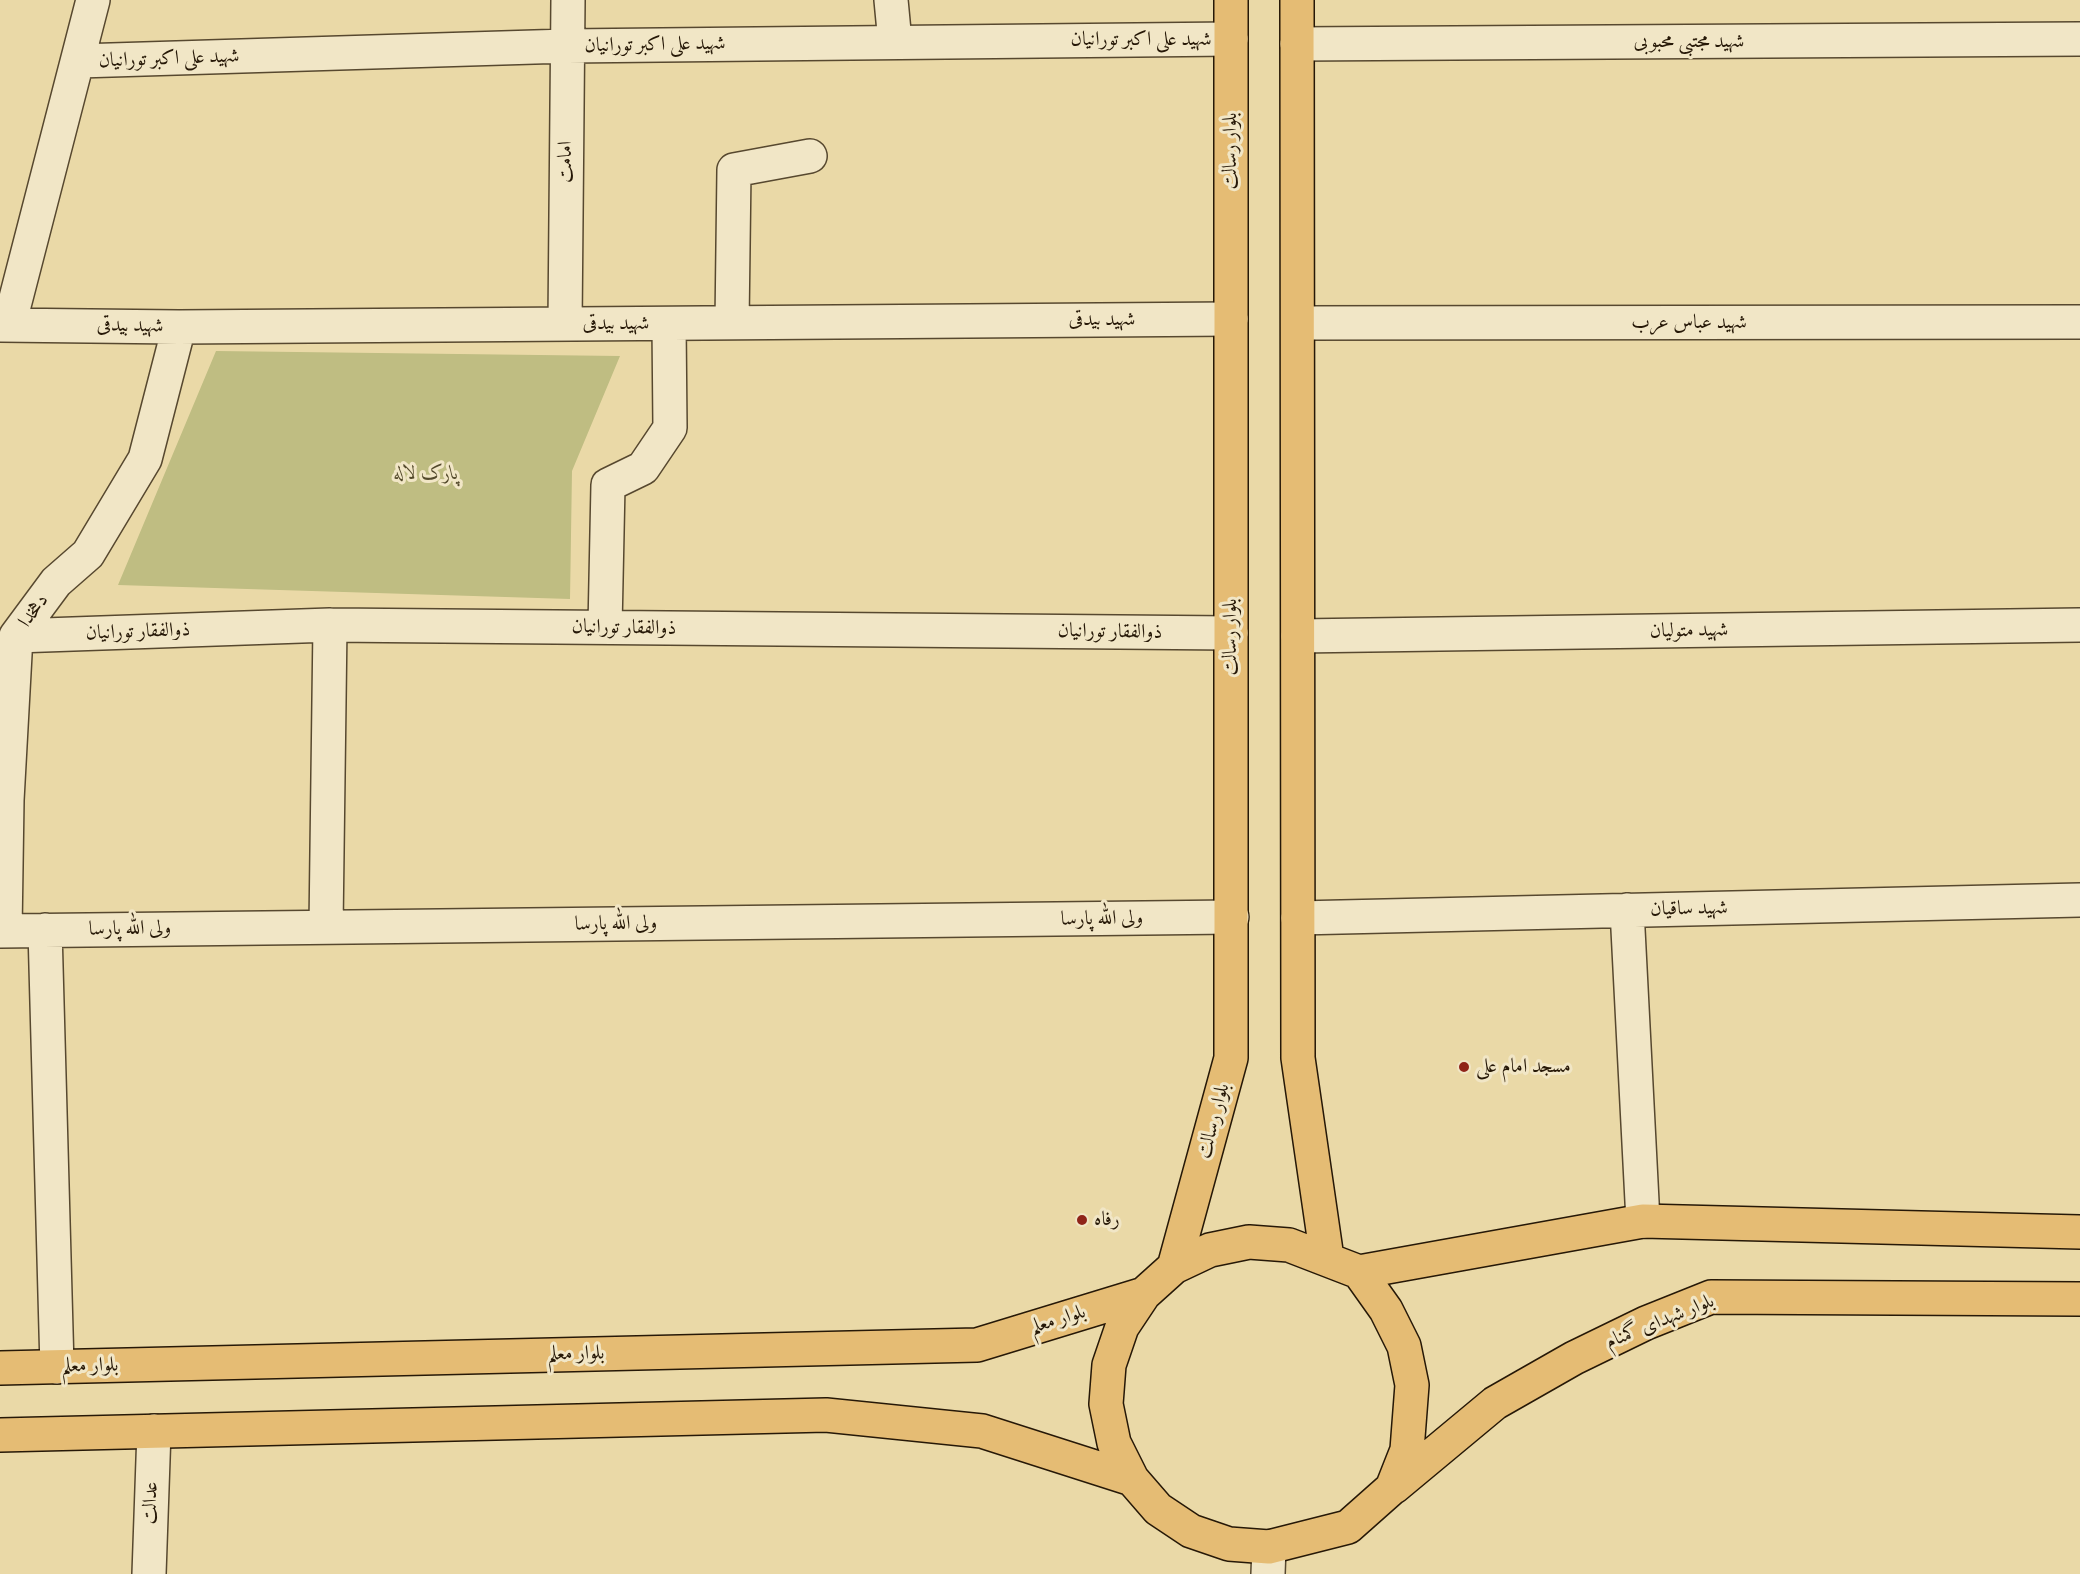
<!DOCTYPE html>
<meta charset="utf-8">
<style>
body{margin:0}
canvas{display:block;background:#ead9a7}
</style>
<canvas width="2080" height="1574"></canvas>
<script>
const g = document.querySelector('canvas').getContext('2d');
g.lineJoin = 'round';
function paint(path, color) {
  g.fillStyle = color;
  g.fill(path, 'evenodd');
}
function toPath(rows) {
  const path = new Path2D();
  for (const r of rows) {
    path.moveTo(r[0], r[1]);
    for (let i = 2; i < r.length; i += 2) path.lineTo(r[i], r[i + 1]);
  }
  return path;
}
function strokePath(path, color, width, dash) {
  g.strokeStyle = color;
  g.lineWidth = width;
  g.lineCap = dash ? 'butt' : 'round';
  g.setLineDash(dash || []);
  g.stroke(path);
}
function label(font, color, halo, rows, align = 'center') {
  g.font = font + ' "Gentium Book Plus",Amiri,serif';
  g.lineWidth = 6;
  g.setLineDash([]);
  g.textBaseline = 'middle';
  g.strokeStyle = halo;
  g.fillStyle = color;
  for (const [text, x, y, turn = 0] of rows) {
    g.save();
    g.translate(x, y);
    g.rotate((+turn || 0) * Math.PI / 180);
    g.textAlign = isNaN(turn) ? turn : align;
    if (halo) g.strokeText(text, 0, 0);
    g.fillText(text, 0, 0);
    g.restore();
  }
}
paint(toPath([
 [216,351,620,356,572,471,570,599,118,585]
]), '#bfbd82');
const minor = toPath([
 [891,0,895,42],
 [1297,44,2080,39],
 [79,61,567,46,1231,39],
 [732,323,734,170,810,156],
 [1298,323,2080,322],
 [565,324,568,0],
 [0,325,179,327,1231,319],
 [9,325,93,0],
 [605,627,608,485,643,468,670,428,669,324],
 [16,636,330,625,1231,633],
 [1298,636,2080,625],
 [1627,910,1643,1221],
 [1298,918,2080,900],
 [326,927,330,625],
 [45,930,57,1367],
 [0,931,1232,917],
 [5,931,7,800,16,636,56,582,88,554,145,459,179,327],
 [149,1574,154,1431],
 [1268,1574,1269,1547]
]);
const major = toPath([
 [1297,0,1298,1058,1327,1258],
 [1174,1267,1231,1058,1231,0],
 [1359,1272,1643,1221,2080,1232],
 [0,1368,977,1345,1144,1294,1174,1267,1210,1250,1249,1242,1289,1245,1359,1272,1386,1310,1404,1346,1412,1385,1407,1450,1392,1488,1348,1527,1269,1547,1229,1544,1191,1531,1158,1509,1132,1479,1114,1443,1106,1404,1109,1365,1122,1327,1144,1294],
 [0,1435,826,1415,982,1431,1132,1479],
 [1394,1487,1495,1403,1574,1358,1646,1323,1711,1297,2080,1299]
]);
strokePath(minor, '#57482f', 36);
strokePath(major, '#261807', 36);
strokePath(minor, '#f1e6c6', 33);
strokePath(major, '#e5bc74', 33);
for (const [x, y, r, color] of [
 [1464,1067,6,"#8f2418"],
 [1082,1220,6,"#8f2418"]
]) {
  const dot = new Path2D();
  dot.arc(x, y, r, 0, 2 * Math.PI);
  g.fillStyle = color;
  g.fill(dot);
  strokePath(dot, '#f1e6c6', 2);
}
label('20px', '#261807', '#f1e6c6', [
 ["شهید علی اکبر تورانیان",1141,40],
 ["شهید مجتبی محبوبی",1689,42],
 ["شهید علی اکبر تورانیان",655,45,-1],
 ["شهید علی اکبر تورانیان",169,59,-2],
 ["بلوار رسالت",1231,151,-90],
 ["امامت",566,162,-90],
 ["شهید بیدقی",1102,320],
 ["شهید عباس عرب",1689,323],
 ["شهید بیدقی",616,324],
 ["شهید بیدقی",130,326,1],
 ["دهخدا",34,611,-54],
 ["ذوالفقار تورانیان",624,628,1],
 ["شهید متولیان",1689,631,-1],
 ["ذوالفقار تورانیان",138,632,-2],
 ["ذوالفقار تورانیان",1110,632,1],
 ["بلوار رسالت",1231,637,-90],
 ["شهید ساقیان",1689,909,-1],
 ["ولی الله پارسا",1102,919,-1],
 ["ولی الله پارسا",616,924,-1],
 ["ولی الله پارسا",130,929,-1],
 ["بلوار رسالت",1214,1121,-75],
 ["بلوار معلم",1058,1320,-17],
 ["بلوار شهدای گمنام",1660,1322,-22],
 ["بلوار معلم",576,1354,-1],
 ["بلوار معلم",90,1366,-1],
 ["عدالت",151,1503,-88]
]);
label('italic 20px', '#544a2c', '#f1e6c6', [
 ["پارک لاله",426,474]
]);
label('20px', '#261807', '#f1e6c6', [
 ["مسجد امام علی",1476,1067],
 ["رفاه",1094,1220]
], 'left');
</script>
